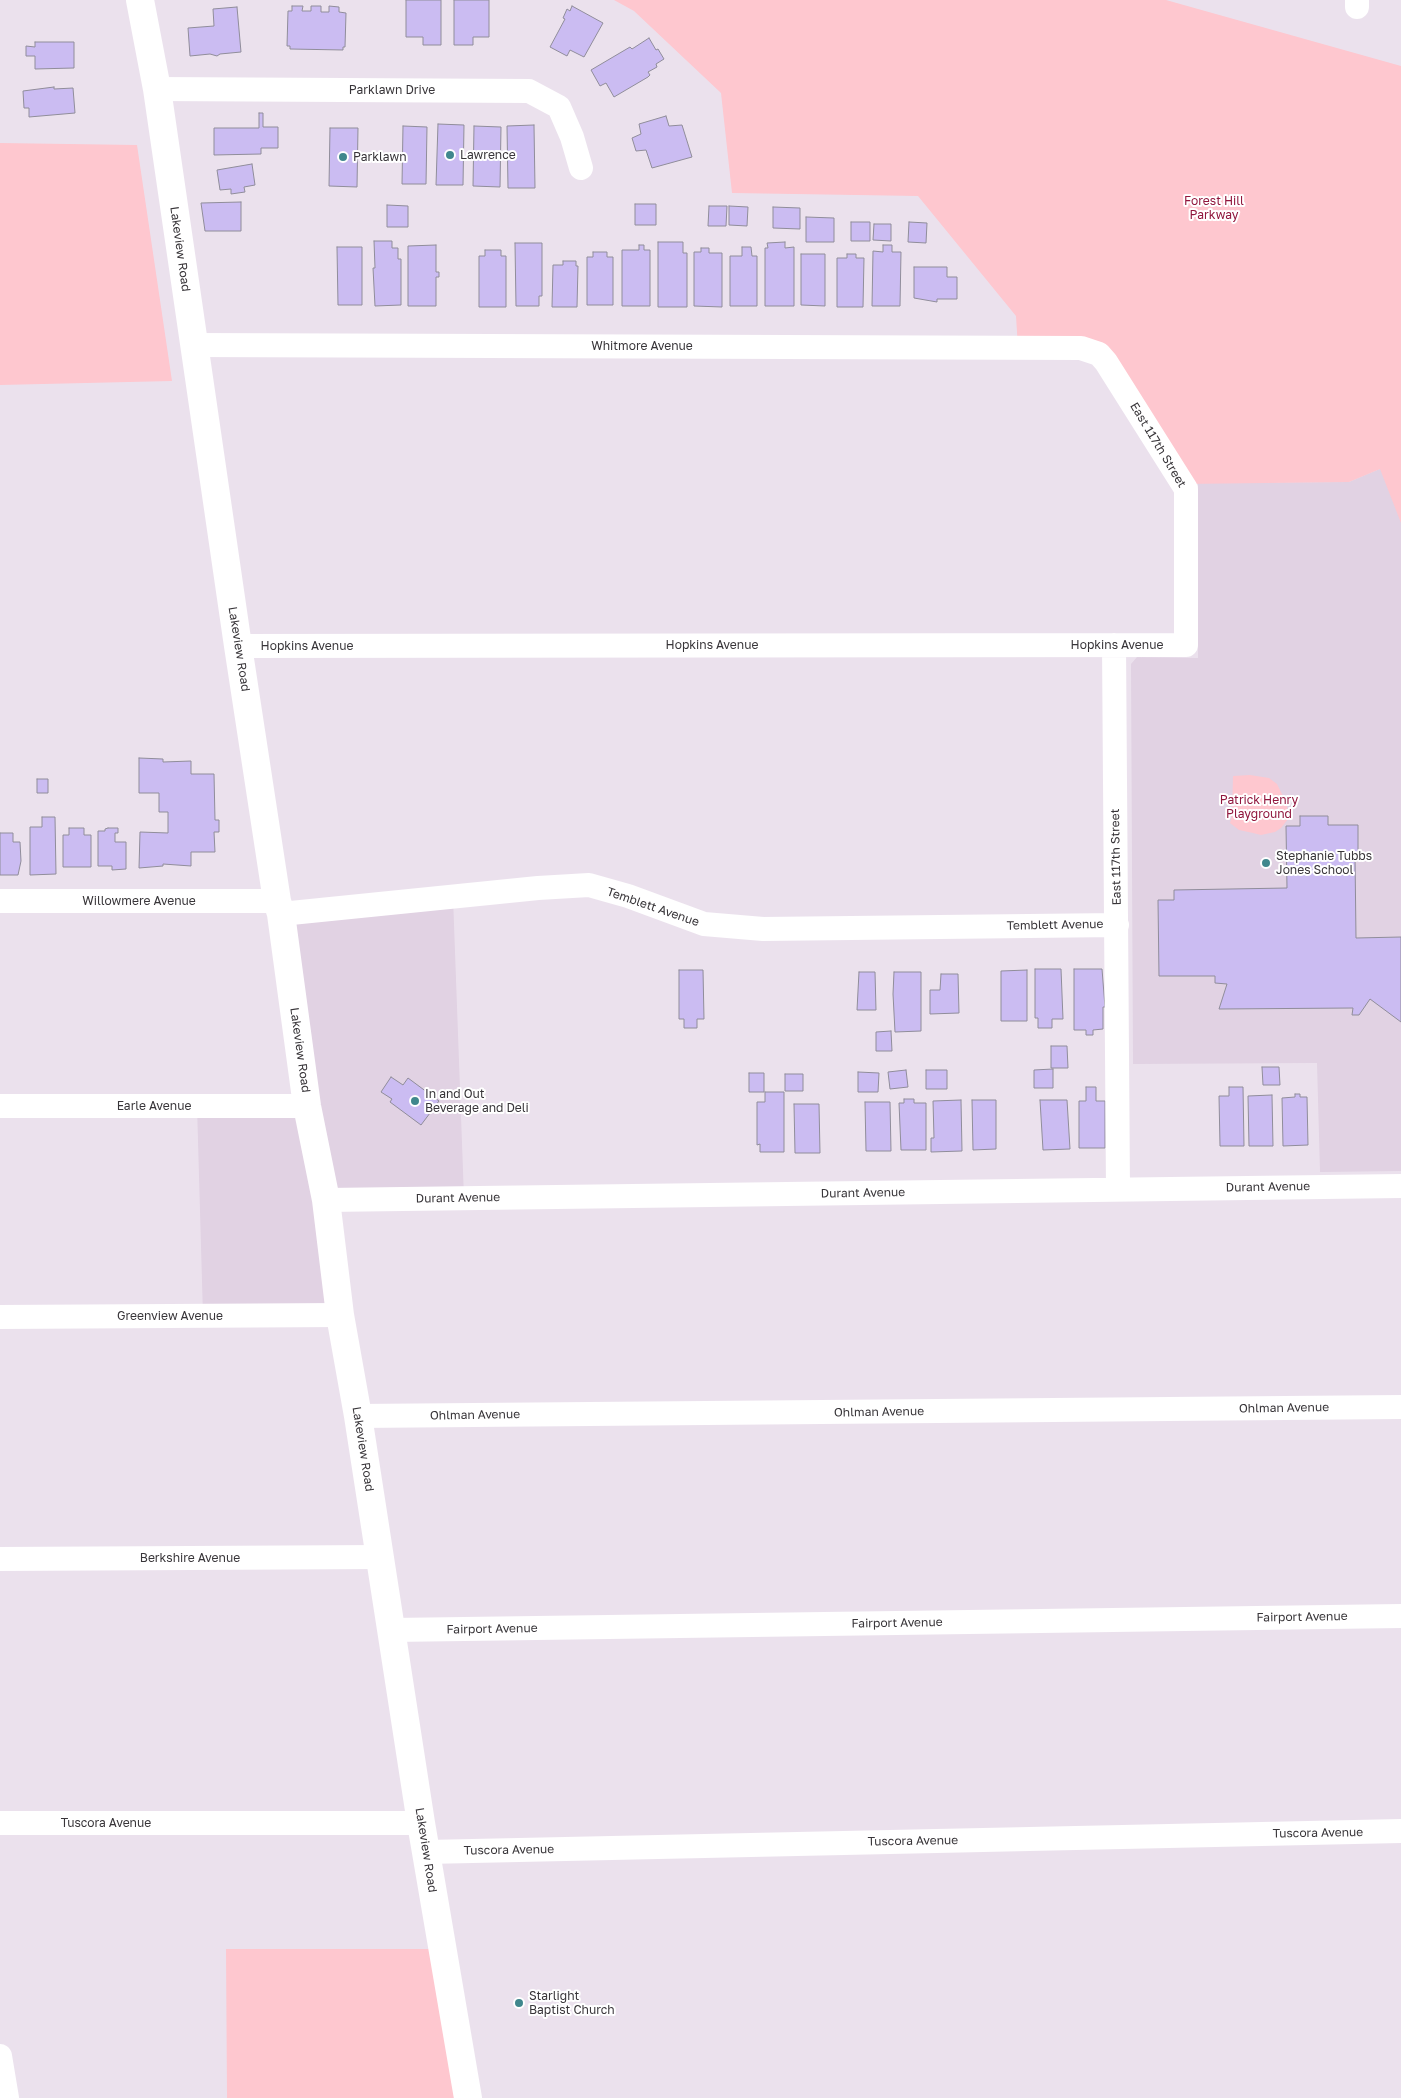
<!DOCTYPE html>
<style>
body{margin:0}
canvas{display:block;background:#ebe1ed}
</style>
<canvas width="1401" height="2098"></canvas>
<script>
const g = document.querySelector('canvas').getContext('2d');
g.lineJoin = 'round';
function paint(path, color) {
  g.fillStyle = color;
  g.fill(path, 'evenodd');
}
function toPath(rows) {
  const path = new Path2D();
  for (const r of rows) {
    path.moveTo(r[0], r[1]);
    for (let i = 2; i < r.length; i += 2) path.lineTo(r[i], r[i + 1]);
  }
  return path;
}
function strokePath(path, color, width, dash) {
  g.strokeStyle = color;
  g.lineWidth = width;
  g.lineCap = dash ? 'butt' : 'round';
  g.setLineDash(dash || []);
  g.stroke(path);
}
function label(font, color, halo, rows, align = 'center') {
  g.font = font + ' "Golos Text",sans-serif';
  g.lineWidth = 4;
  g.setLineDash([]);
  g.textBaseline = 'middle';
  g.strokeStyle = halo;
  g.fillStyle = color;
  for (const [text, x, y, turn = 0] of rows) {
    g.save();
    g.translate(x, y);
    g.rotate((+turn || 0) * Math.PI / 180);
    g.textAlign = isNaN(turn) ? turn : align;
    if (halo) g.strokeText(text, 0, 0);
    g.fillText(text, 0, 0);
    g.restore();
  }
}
paint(toPath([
 [1401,460,1401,1171,1320,1172,1317,1063,1133,1064,1131,664,1137,657,1198,658,1198,483,1349,482],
 [453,897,464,1198,326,1200,340,1315,203,1316,197,1106,307,1106,281,914]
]), '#e1d2e3');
paint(toPath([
 [614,0,1166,0,1401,66,1401,523,1380,469,1349,482,1183,484,1106,362,1018,348,1016,316,918,196,732,193,721,93,634,11],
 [0,143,137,145,172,381,0,385],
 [1250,775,1269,778,1277,784,1282,794,1287,805,1288,819,1281,828,1275,832,1261,835,1253,833,1239,830,1230,823,1232,816,1233,776],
 [226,1949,443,1949,468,2098,227,2098]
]), '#fec7cf');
const building = toPath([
 [406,0,441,0,441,45,423,45,423,37,406,37,406,0],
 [454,0,489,0,489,37,473,37,473,45,454,45,454,0],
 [292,6,303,6,302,11,311,11,311,6,321,6,321,12,329,12,329,6,339,7,339,12,346,13,345,47,343,47,343,50,290,49,290,46,287,46,288,11,292,11,292,6],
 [572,6,603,23,584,57,570,50,567,56,550,47,565,19,563,18,567,9,570,11,572,6],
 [237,7,241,52,220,54,217,56,210,54,190,56,188,28,214,26,213,9,237,7],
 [649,38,656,50,658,49,664,59,656,64,657,67,648,72,650,75,648,77,614,97,606,83,600,86,591,70,630,47,632,49,649,38],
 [35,42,74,42,74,68,35,69,35,56,26,56,26,46,35,47,35,42],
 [54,87,54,89,73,88,75,113,29,117,29,108,24,108,23,91,54,87],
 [259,113,263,113,263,127,278,127,278,148,261,148,261,154,214,155,214,128,259,128,259,113],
 [666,116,669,126,682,125,692,157,652,168,646,150,636,151,632,138,641,134,639,124,666,116],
 [438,124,464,125,463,185,436,185,438,124],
 [534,125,535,188,508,188,507,126,534,125],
 [403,126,427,127,426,184,402,184,403,126],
 [474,126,501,127,500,187,473,186,474,126],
 [330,128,358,128,357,187,329,186,330,128],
 [252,164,255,185,244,187,245,192,231,194,231,189,220,190,217,170,252,164],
 [241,202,241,231,205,231,201,203,241,202],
 [635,204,656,204,656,225,635,225,635,204],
 [387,205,408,206,408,227,387,227,387,205],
 [709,206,727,206,726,226,708,226,709,206],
 [729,206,748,207,747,226,729,225,729,206],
 [773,207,800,208,800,229,773,228,773,207],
 [806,217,834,218,834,242,806,242,806,217],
 [851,222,870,222,870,241,851,241,851,222],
 [909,222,927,223,926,243,908,242,909,222],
 [874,224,891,224,891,241,873,240,874,224],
 [374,241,392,241,392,248,398,248,398,259,401,259,401,305,375,306,373,268,375,268,374,241],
 [658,242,683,242,683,253,687,253,687,307,658,307,658,242],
 [785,242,785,248,794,247,794,306,765,306,765,248,768,248,767,243,785,242],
 [515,243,542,243,542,296,539,296,539,306,516,306,515,243],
 [436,245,436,272,439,272,439,277,436,277,436,306,408,306,408,246,436,245],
 [639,245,644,245,644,250,650,250,650,306,622,306,622,250,639,250,639,245],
 [883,245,892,245,892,252,901,252,900,306,872,306,873,251,883,252,883,245],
 [337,247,362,247,362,305,338,305,337,247],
 [742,247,751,247,752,256,757,256,757,306,730,306,730,256,742,256,742,247],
 [701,248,709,248,709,253,722,253,722,307,694,306,694,252,701,252,701,248],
 [485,250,501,250,501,256,506,256,506,307,479,307,479,256,485,256,485,250],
 [593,252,607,252,607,257,613,257,613,305,587,305,587,257,593,257,593,252],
 [801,254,825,254,825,306,801,305,801,254],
 [847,254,856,254,856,258,864,258,863,307,837,307,837,258,847,258,847,254],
 [563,261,576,261,576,266,578,266,577,307,552,307,553,265,563,265,563,261],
 [914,267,947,267,947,277,957,277,957,299,937,299,937,302,914,298,914,267],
 [139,758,163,759,163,762,191,761,191,774,214,774,215,820,219,820,219,832,214,832,215,852,191,852,191,866,163,864,163,866,139,868,140,832,168,833,168,812,159,812,159,793,139,793,139,758],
 [37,779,48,779,48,793,37,793,37,779],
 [1300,816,1328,816,1328,825,1358,825,1358,855,1355,856,1356,938,1401,937,1401,1022,1370,999,1359,1015,1352,1015,1353,1008,1219,1009,1227,984,1215,983,1215,976,1159,976,1158,900,1174,900,1174,890,1287,888,1286,826,1300,826,1300,816],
 [42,817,55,817,56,874,30,875,30,827,42,827,42,817],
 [69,828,84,828,84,835,91,835,91,867,63,867,63,835,69,835,69,828],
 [108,828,118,828,118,833,115,833,115,842,126,842,126,869,112,870,112,866,98,866,98,831,105,831,105,829,108,828],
 [0,833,13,833,13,842,20,842,21,861,18,875,0,875,0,833],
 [1035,969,1061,969,1063,1019,1052,1019,1052,1028,1038,1028,1038,1018,1035,1018,1035,969],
 [1074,969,1102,969,1105,1007,1103,1007,1103,1029,1093,1030,1093,1035,1086,1035,1086,1030,1074,1030,1074,969],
 [679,970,703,970,704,1019,697,1019,697,1028,684,1028,684,1019,679,1019,679,970],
 [1027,970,1027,1021,1001,1021,1001,971,1027,970],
 [859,972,875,972,876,1010,857,1010,859,972],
 [894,972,921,972,921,1031,895,1032,893,994,894,972],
 [941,974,958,974,959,1013,930,1014,930,990,940,990,941,974],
 [891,1031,892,1051,876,1051,876,1032,891,1031],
 [1051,1046,1067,1046,1068,1068,1051,1068,1051,1046],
 [1262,1067,1279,1067,1280,1085,1263,1085,1262,1067],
 [1053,1069,1053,1088,1034,1088,1034,1070,1053,1069],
 [906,1070,908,1087,890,1089,888,1072,906,1070],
 [926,1070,947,1070,947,1089,926,1089,926,1070],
 [858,1072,879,1073,878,1092,858,1092,858,1072],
 [749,1073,764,1073,764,1092,749,1092,749,1073],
 [785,1074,803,1074,803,1091,785,1091,785,1074],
 [391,1077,403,1085,408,1078,439,1101,421,1125,390,1102,392,1099,381,1092,391,1077],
 [1086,1087,1096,1087,1096,1101,1105,1101,1105,1148,1079,1148,1079,1101,1086,1101,1086,1087],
 [1229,1087,1243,1087,1244,1146,1220,1146,1219,1096,1229,1096,1229,1087],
 [765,1092,784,1092,784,1152,760,1152,760,1144,757,1145,757,1102,765,1102,765,1092],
 [1295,1094,1300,1094,1300,1097,1307,1097,1308,1145,1283,1146,1282,1098,1295,1097,1295,1094],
 [1272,1095,1273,1146,1249,1146,1248,1096,1272,1095],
 [904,1099,914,1099,914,1103,926,1103,926,1150,901,1150,899,1103,904,1103,904,1099],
 [961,1100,962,1151,931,1152,931,1138,934,1138,933,1101,961,1100],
 [972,1100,996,1100,996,1149,973,1150,972,1100],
 [1040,1100,1067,1100,1070,1149,1043,1150,1040,1100],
 [865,1102,890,1102,891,1151,866,1151,865,1102],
 [794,1104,819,1104,820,1153,795,1153,794,1104]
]);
paint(building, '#cbbcf2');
strokePath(building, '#908d9a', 1);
strokePath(toPath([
 [1357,0,1357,7],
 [157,89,529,91,559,107,572,137,581,168],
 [194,345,1081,348,1099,354,1106,362,1186,489,1186,645,238,646],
 [1114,645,1118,1189],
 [0,901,277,901],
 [281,914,538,888,589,885,628,896,704,924,763,929,1117,925],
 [0,1106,307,1106],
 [326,1200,1401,1186],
 [0,1317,340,1315],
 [358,1416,1401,1407],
 [0,1559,380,1557],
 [392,1630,1401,1616],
 [0,1823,421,1823],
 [426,1852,1401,1831],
 [0,2056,7,2098]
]), '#fff', 24);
strokePath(toPath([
 [140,0,157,89,238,646,277,901,281,914,307,1106,326,1200,340,1315,358,1416,421,1823,468,2098]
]), '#fff', 28);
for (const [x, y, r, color] of [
 [450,155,5,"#40878d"],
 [343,157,5,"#40878d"],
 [1266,863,5,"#40878d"],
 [415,1101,5,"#40878d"],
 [519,2003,5,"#40878d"]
]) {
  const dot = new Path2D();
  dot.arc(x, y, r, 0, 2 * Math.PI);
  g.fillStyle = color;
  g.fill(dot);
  strokePath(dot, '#fff', 2);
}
label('12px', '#383539', '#fff', [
 ["Parklawn Drive",392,90],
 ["Lakeview Road",180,249,82],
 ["Whitmore Avenue",642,346],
 ["East 117th Street",1158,445,59],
 ["Hopkins Avenue",712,645],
 ["Hopkins Avenue",1117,645],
 ["Hopkins Avenue",307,646],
 ["Lakeview Road",239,649,81],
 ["East 117th Street",1116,857,-91],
 ["Willowmere Avenue",139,901],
 ["Temblett Avenue",653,907,19],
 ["Temblett Avenue",1055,925,-1],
 ["Lakeview Road",300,1050,82],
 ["Earle Avenue",154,1106],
 ["Durant Avenue",1268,1187,-1],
 ["Durant Avenue",863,1193,-1],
 ["Durant Avenue",458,1198,-1],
 ["Greenview Avenue",170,1316],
 ["Ohlman Avenue",1284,1408,-1],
 ["Ohlman Avenue",879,1412,-1],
 ["Ohlman Avenue",475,1415,-1],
 ["Lakeview Road",363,1449,81],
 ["Berkshire Avenue",190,1558],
 ["Fairport Avenue",1302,1617,-1],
 ["Fairport Avenue",897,1623,-1],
 ["Fairport Avenue",492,1629,-1],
 ["Tuscora Avenue",106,1823],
 ["Tuscora Avenue",1318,1833,-1],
 ["Tuscora Avenue",913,1841,-1],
 ["Lakeview Road",426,1850,81],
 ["Tuscora Avenue",509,1850,-1]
]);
label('12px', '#383539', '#fff', [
 ["Lawrence",460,155],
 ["Parklawn",353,157],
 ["Stephanie Tubbs",1276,856],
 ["Jones School",1276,870],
 ["In and Out",425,1094],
 ["Beverage and Deli",425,1108],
 ["Starlight",529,1996],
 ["Baptist Church",529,2010]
], 'left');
label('12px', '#90163d', '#fff', [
 ["Forest Hill",1214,201],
 ["Parkway",1214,215],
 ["Patrick Henry",1259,800],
 ["Playground",1259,814]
]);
</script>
